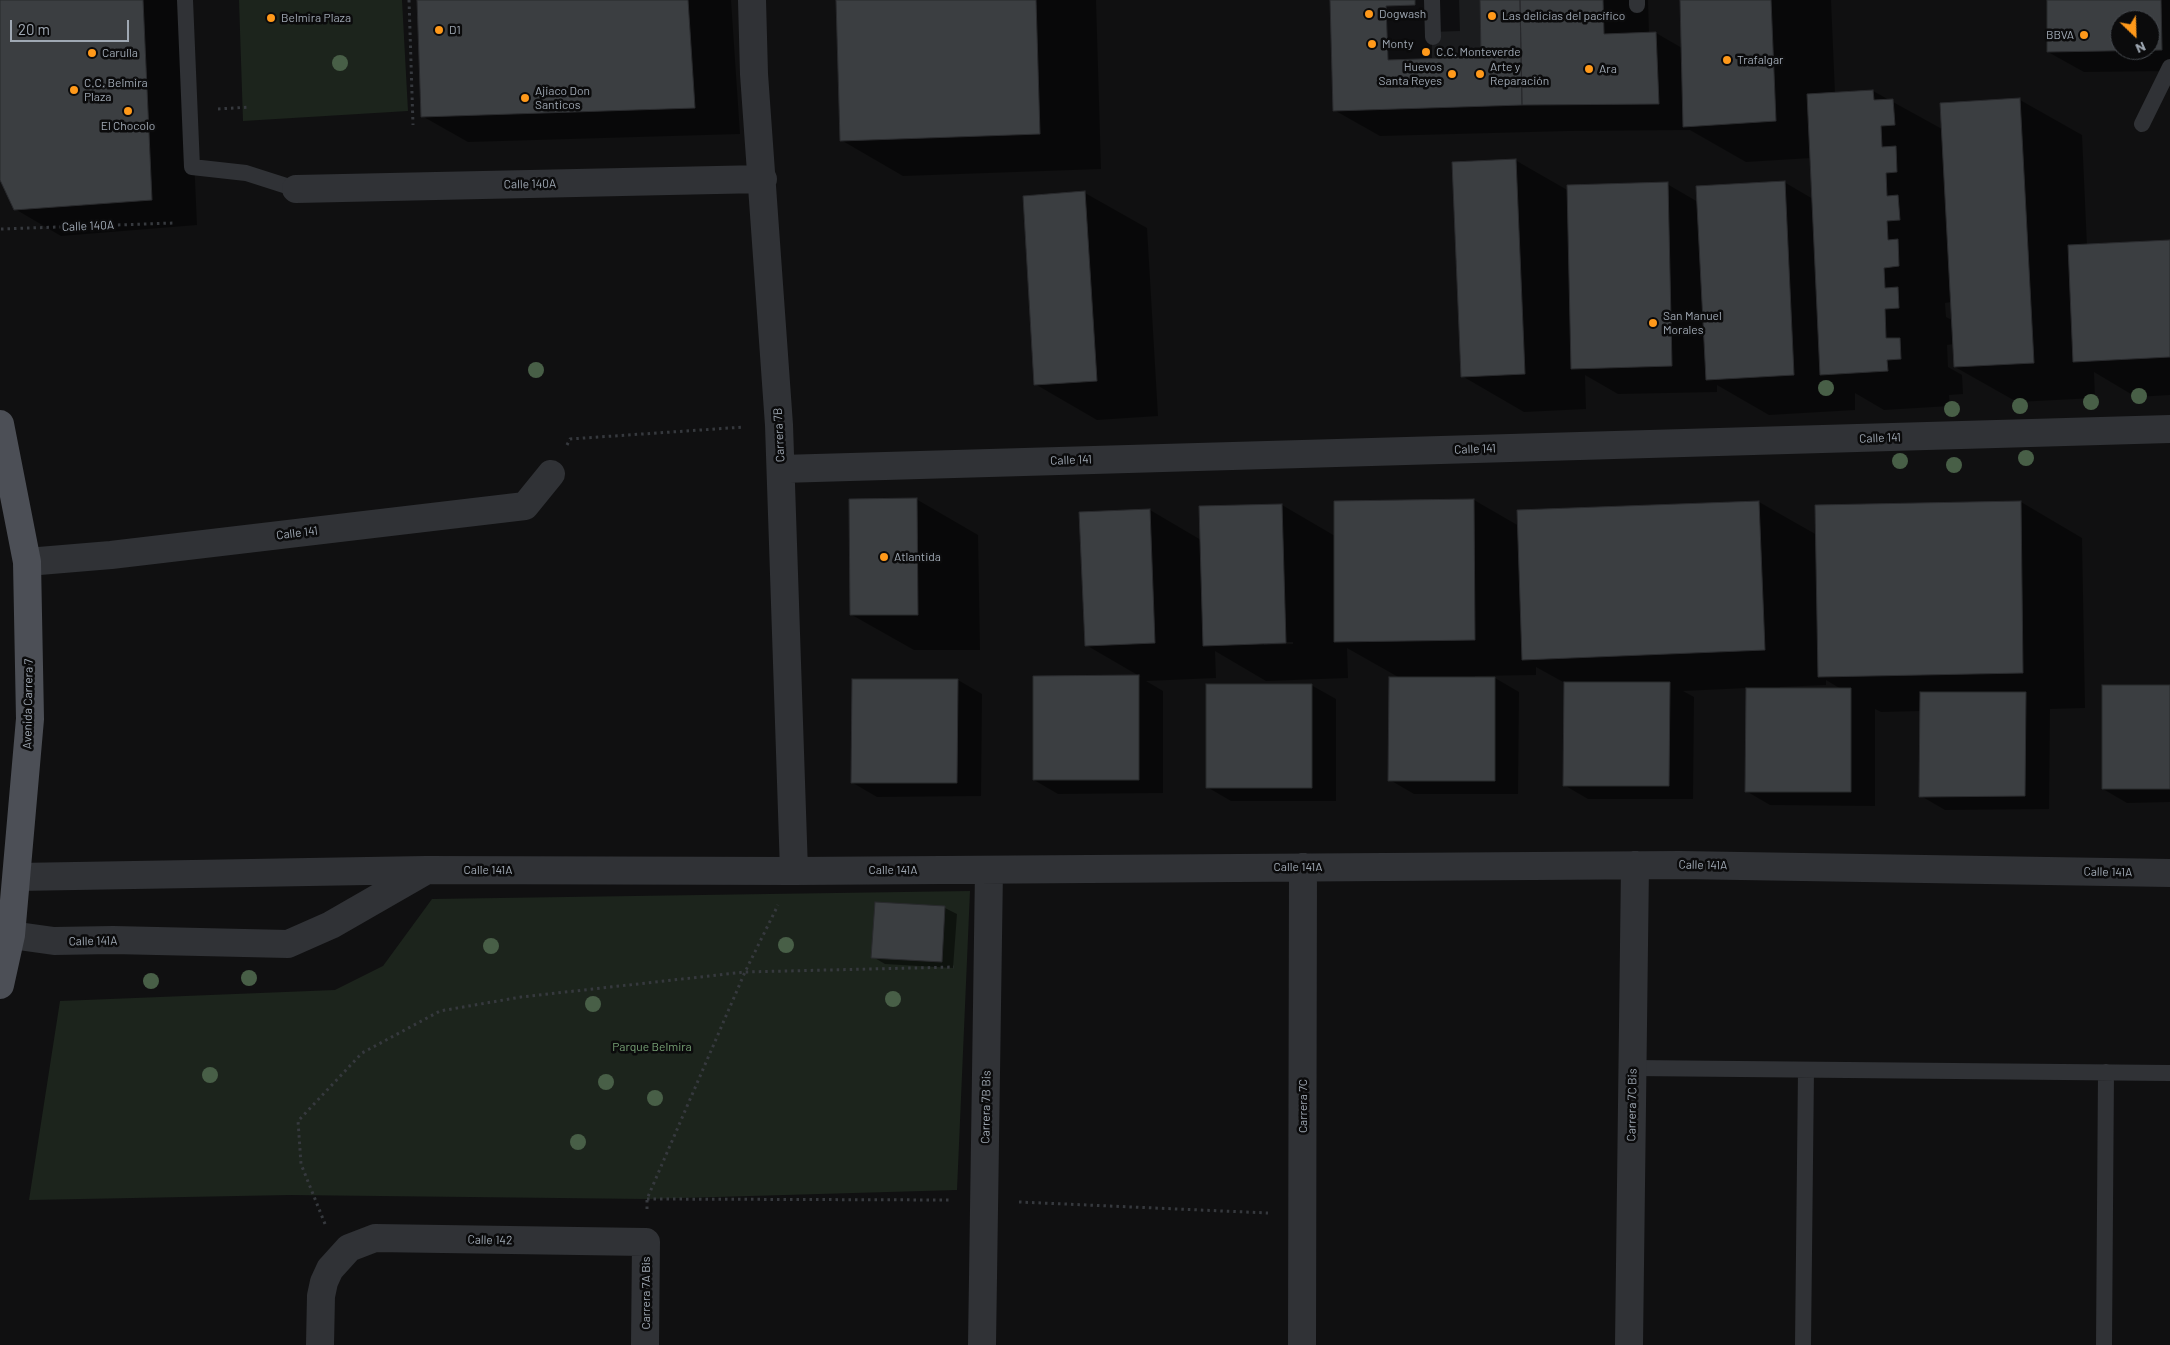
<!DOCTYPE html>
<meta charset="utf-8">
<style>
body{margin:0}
#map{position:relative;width:2170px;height:1345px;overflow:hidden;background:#101011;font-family:Barlow,sans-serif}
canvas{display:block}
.north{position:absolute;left:2110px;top:10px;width:50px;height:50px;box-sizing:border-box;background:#0b0b0c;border:1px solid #464a4f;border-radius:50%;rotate:156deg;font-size:14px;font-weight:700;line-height:20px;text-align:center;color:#9fa8b3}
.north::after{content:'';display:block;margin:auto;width:18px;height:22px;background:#ff991a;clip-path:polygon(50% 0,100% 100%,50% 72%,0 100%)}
.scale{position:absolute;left:10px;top:20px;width:119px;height:22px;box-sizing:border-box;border:2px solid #9fa8b3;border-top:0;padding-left:6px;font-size:15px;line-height:18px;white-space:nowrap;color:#9fa8b3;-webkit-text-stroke:4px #0b0b0c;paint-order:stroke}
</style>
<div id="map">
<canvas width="2170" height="1345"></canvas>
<div class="north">N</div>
<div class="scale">20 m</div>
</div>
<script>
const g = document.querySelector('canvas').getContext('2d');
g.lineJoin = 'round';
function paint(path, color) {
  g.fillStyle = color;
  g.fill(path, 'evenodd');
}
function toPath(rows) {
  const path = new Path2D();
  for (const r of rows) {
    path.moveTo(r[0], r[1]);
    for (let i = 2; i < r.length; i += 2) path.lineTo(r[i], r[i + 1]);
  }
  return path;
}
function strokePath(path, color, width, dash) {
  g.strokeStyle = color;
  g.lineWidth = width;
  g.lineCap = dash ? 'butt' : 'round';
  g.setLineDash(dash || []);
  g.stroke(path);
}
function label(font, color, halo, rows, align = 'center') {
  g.font = font + ' Barlow,sans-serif';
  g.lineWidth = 5;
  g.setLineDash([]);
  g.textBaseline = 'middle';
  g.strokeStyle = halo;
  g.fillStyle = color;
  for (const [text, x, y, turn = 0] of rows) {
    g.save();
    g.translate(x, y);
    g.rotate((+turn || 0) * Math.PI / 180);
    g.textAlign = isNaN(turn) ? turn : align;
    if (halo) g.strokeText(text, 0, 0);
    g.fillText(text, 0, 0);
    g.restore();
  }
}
paint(toPath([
 [1330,0,1520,0,1522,105,1333,111]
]), '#1b1c1e');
paint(toPath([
 [239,0,402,0,408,111,243,121],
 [970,891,957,1190,647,1199,290,1195,29,1200,60,1001,335,990,383,966,432,899]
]), '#1c241c');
paint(toPath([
 [0,0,187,0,197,225,61,236,15,209,0,177],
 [418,0,731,0,740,134,468,142,422,116],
 [837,0,1096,0,1101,169,903,176,841,140],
 [1332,0,1459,0,1460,31,1432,32,1432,60,1483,59,1481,0,1648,0,1649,34,1656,33,1682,48,1681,0,1831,0,1835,94,1873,91,1942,129,2020,100,2082,135,2087,246,2170,241,2170,395,2136,397,2094,372,2095,398,2017,402,1955,367,1954,344,1947,345,1948,367,1962,375,1963,394,1949,395,1950,406,1884,410,1855,393,1855,410,1769,415,1717,385,1717,392,1618,394,1585,375,1586,409,1524,412,1462,376,1515,160,1569,191,1667,184,1698,202,1784,182,1813,199,1811,158,1746,162,1690,130,1568,131,1380,136,1334,110],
 [1951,302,1952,320,1946,317,1945,303],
 [2048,0,2170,0,2170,71,2084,72,2048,52],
 [2120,20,2150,20,2150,50,2120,50],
 [1085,193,1147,228,1158,416,1097,420,1035,384],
 [916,499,978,535,980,650,914,650,852,615],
 [1474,500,1519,526,1518,511,1759,502,1817,535,2021,502,2082,538,2085,708,2050,709,2049,809,1945,810,1921,796,1921,711,1881,712,1875,709,1875,806,1770,805,1746,791,1747,688,1683,691,1694,697,1693,799,1588,799,1564,785,1565,683,1536,667,1536,675,1475,676,1475,678,1495,678,1519,692,1518,794,1414,794,1390,780,1400,678,1347,648,1348,678,1266,681,1215,651,1216,678,1146,681,1163,691,1163,793,1058,794,1034,780,1034,677,1141,677,1086,645,1150,510,1201,540,1282,505,1335,536],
 [1264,642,1293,642,1293,644,1264,645],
 [1826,680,1841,689,1780,689,1780,687,1826,685],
 [958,680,982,694,981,796,877,797,853,783],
 [1311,685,1336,699,1336,801,1231,801,1207,787],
 [2170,686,2170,802,2127,803,2103,789],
 [945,908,957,914,953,968,885,964,873,957]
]), '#0007');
const building = toPath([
 [0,0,143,0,152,200,14,210,0,180,0,0],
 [417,0,688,0,695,108,421,117,417,0],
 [836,0,1036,0,1040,134,840,141,836,0],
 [1330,0,1415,0,1415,5,1386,6,1388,60,1481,57,1480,0,1520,0,1522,105,1333,111,1330,0],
 [1520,0,1603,0,1604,34,1656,32,1659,104,1522,105,1520,0],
 [1680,0,1771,0,1776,121,1683,127,1680,0],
 [2047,0,2161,0,2162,50,2047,52,2047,0],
 [2120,20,2150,20,2150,50,2120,50,2120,20],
 [1873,90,1874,100,1893,99,1895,125,1881,126,1882,147,1896,146,1897,172,1886,173,1887,196,1898,195,1900,220,1887,221,1888,240,1898,239,1899,266,1884,268,1885,288,1898,287,1899,308,1885,309,1886,338,1900,338,1901,359,1887,360,1888,371,1820,375,1807,94,1873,90],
 [2020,98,2034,363,1954,367,1940,103,2020,98],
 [1516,159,1525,374,1461,377,1452,162,1516,159],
 [1785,181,1794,375,1706,380,1696,186,1785,181],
 [1668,182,1672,366,1571,369,1567,185,1668,182],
 [1085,191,1097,381,1034,385,1023,196,1085,191],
 [2170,240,2170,357,2073,362,2068,245,2170,240],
 [917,498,918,615,850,615,849,499,917,498],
 [1474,499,1475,640,1334,642,1334,501,1474,499],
 [1759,501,1765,650,1522,660,1517,510,1759,501],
 [2021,501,2023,673,1818,677,1815,505,2021,501],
 [1282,504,1286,643,1203,646,1199,506,1282,504],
 [1150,509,1155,643,1085,646,1079,512,1150,509],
 [1139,675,1139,780,1033,780,1033,676,1139,675],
 [1389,677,1495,677,1495,781,1388,781,1389,677],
 [852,679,958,679,957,783,851,783,852,679],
 [1564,682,1670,682,1669,786,1563,786,1564,682],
 [1206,684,1312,684,1312,788,1206,788,1206,684],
 [2102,685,2170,685,2170,789,2102,789,2102,685],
 [1746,688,1851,688,1851,792,1745,792,1746,688],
 [1920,692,2026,692,2025,796,1919,797,1920,692],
 [875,902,945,906,942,962,871,958,875,902]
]);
paint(building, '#3b3e41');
strokePath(building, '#292a2d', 1);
strokePath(toPath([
 [409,0,413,125],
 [218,109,250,107],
 [1,229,174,223],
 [567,445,570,439,744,427],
 [647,1199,950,1200],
 [1019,1202,1268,1213],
 [647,1209,647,1199,745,972,778,905],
 [325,1224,301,1164,298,1121,362,1053,440,1011,521,997,745,972,954,967]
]), '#36393e', 3, [2.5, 4]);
strokePath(toPath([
 [185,0,192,167,246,173,296,189],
 [1432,0,1433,37],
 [1637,0,1637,5],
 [2142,124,2170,67],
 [1632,1068,2170,1073],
 [1803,1345,1806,1070],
 [2104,1345,2106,1072]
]), '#303236', 16);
strokePath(toPath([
 [752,0,754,74,779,425,794,871],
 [296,189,763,179],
 [781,469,2170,429],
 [27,562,111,555,525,506,551,474],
 [17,877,426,870,794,871,1680,865,2170,873],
 [11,935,54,941,113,940,288,944,331,925,425,871],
 [320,1345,321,1296,324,1282,330,1269,349,1248,375,1238,646,1242,645,1345],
 [982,1345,989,870],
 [1302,1345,1303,867],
 [1629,1345,1635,865]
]), '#303236', 28);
strokePath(toPath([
 [0,424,27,562,30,719,11,935,0,985]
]), '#4c4f56', 28);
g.fillStyle = '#485f47';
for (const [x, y] of [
 [340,63],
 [536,370],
 [1826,388],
 [2139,396],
 [2091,402],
 [2020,406],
 [1952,409],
 [2026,458],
 [1900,461],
 [1954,465],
 [786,945],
 [491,946],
 [249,978],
 [151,981],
 [893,999],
 [593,1004],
 [210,1075],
 [606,1082],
 [655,1098],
 [578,1142]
]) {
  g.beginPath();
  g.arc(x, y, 8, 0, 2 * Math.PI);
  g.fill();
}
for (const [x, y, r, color] of [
 [1369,14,5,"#ff991a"],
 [1492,16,5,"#ff991a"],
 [271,18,5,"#ff991a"],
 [439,30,5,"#ff991a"],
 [2084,35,5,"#ff991a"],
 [1372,44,5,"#ff991a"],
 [1426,52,5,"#ff991a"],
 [92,53,5,"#ff991a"],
 [1727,60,5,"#ff991a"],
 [1589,69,5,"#ff991a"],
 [1452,74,5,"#ff991a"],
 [1480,74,5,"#ff991a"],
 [74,90,5,"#ff991a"],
 [525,98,5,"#ff991a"],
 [128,111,5,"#ff991a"],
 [1653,323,5,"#ff991a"],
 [884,557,5,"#ff991a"]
]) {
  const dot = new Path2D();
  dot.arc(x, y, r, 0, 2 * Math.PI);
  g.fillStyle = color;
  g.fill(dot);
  strokePath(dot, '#0b0b0c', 2);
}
label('12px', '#9fa8b3', '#0b0b0c', [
 ["Dogwash",1379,14],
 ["Las delicias del pacífico",1502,16],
 ["Belmira Plaza",281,18],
 ["D1",449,30],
 ["BBVA",2074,35,"right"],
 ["Monty",1382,44],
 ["C.C. Monteverde",1436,52],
 ["Carulla",102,53],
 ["Trafalgar",1737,60],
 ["Huevos",1442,67,"right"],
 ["Santa Reyes",1442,81,"right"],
 ["Arte y",1490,67],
 ["Reparación",1490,81],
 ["Ara",1599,69],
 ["C.C. Belmira",84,83],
 ["Plaza",84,97],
 ["Ajiaco Don",535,91],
 ["Santicos",535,105],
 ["El Chocolo",128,126,"center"],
 ["San Manuel",1663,316],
 ["Morales",1663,330],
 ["Atlantida",894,557]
], 'left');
label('12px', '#9fa8b3', '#0b0b0c', [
 ["Calle 140A",530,184,-1],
 ["Calle 140A",88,226,-2],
 ["Carrera 7B",779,435,-93],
 ["Calle 141",1880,438,-2],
 ["Calle 141",1475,449,-2],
 ["Calle 141",1071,460,-2],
 ["Calle 141",297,533,-7],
 ["Avenida Carrera 7",28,704,-89],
 ["Calle 141A",1703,865,1],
 ["Calle 141A",1298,867],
 ["Calle 141A",488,870],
 ["Calle 141A",893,870],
 ["Calle 141A",2108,872,1],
 ["Calle 141A",93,941,-1],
 ["Carrera 7C Bis",1632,1105,-89],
 ["Carrera 7C",1303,1106,-90],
 ["Carrera 7B Bis",986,1107,-89],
 ["Calle 142",490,1240,1],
 ["Carrera 7A Bis",646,1293,-90]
]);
label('12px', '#76a074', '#0b0b0c', [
 ["Parque Belmira",652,1047]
]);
</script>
